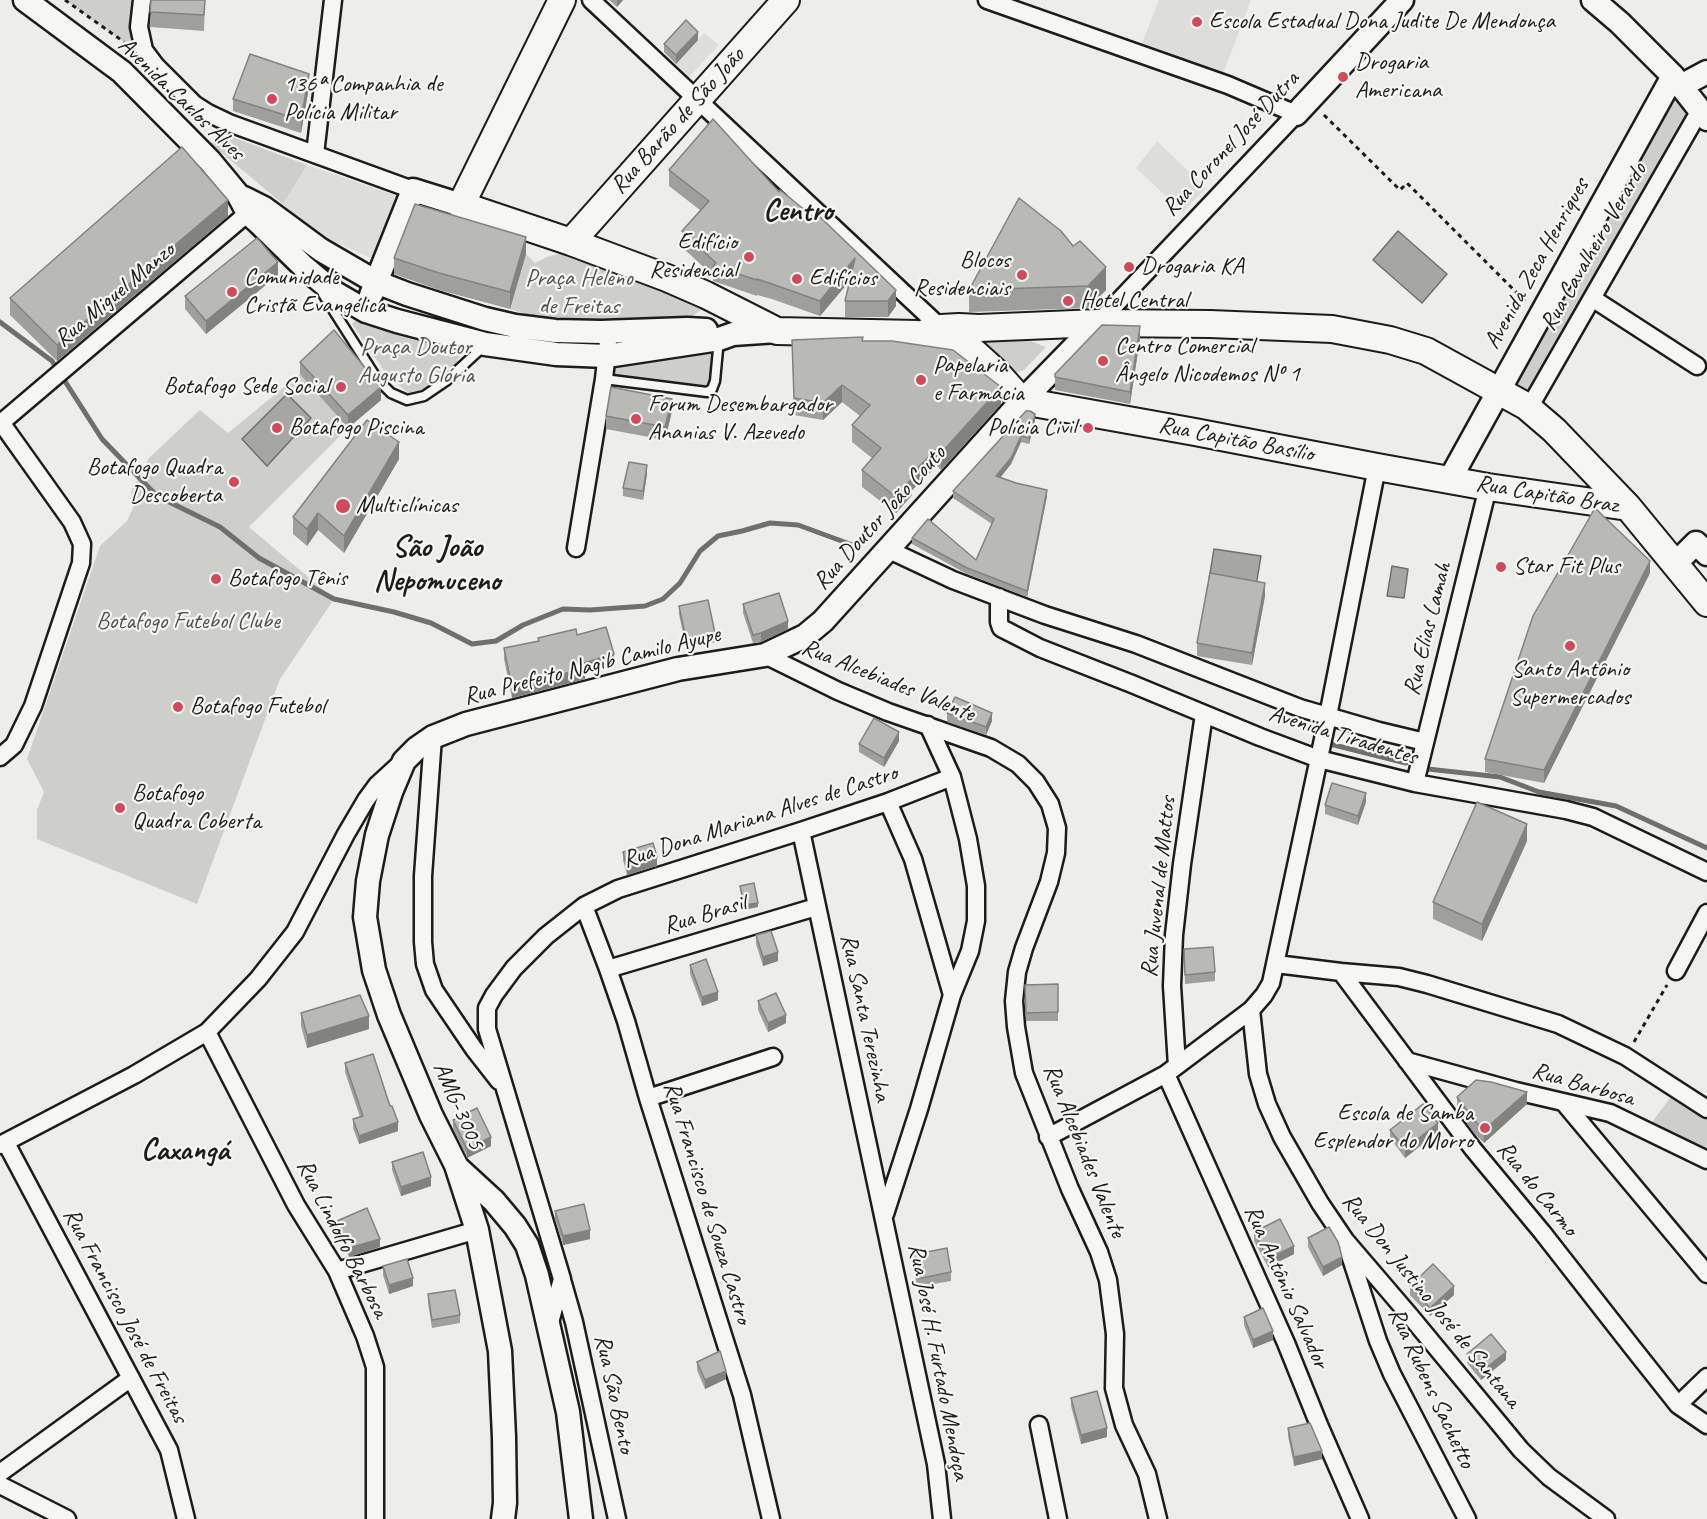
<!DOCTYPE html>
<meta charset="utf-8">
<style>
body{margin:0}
canvas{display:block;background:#edede9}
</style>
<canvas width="1707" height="1519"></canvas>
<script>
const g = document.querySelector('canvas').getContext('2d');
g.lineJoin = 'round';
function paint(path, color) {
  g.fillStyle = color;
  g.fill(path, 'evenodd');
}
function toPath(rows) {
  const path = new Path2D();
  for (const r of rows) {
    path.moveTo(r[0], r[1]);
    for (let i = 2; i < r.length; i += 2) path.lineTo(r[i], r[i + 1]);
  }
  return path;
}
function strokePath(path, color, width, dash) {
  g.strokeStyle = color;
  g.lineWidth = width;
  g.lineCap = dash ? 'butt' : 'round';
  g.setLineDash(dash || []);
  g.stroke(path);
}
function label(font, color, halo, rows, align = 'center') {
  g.font = font + ' Caveat,sans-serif';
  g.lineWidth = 4.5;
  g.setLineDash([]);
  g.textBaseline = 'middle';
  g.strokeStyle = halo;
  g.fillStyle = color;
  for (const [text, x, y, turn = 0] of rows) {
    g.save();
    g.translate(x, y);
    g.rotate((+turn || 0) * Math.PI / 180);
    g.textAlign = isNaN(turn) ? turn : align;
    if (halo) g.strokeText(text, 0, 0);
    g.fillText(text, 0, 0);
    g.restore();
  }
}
paint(toPath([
 [1159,0,1251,0,1223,74,1142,43],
 [704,33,719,45,689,77,676,64],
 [1157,141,1206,188,1183,212,1136,168],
 [307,165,403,198,373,259,317,234,283,204]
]), '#ddddda');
paint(toPath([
 [65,0,138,0,131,47,129,46],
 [1673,76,1699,108,1526,406,1498,390],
 [219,132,307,165,283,204,211,144],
 [564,253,595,259,705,307,691,317,643,329,573,329,510,309,526,254,535,263,549,256],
 [355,321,451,338,459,357,452,370,433,387,408,393,387,375,352,324],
 [1020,337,1046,347,1024,370,1014,373,979,344],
 [334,343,381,400,348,428,249,527,334,599,280,679,197,904,37,839,37,810,44,792,27,759,100,546,127,521,133,508,131,492,149,458,200,410,228,433,300,374],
 [713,343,710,386,608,375,616,358],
 [1673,1094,1707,1119,1707,1148,1650,1125]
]), '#cececb');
const water = toPath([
 [1398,231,1447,274,1422,303,1373,260,1398,231],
 [287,394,311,418,267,466,242,439,287,394],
 [1214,549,1261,556,1256,586,1209,579,1214,549],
 [1392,566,1408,569,1404,598,1387,596,1392,566]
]);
paint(water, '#a6a6a3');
strokePath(water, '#6f6f6d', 1.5);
strokePath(toPath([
 [0,322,52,361,102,439,157,496,220,527,259,558,334,599,394,612,431,623,472,644,496,641,523,625,563,609,590,610,645,606,663,599,680,583,700,551,718,536,742,531,770,523,798,525,858,547],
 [1326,743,1406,763],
 [1428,769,1500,777,1539,792,1616,806,1707,848]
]), '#6f6f6d', 5);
const lane = toPath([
 [323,294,377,379,391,393,407,400,424,396,446,381,484,346],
 [604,379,707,392,712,389,715,381,719,339]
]);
const street = toPath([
 [142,0,139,27,144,50,156,66,194,104,208,113,229,123,413,190],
 [591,0,941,328],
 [987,0,1228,85,1296,114,1098,323],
 [315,154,333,0],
 [1592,298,1697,366],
 [1529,408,1700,110],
 [0,421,72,522,82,544,81,563,33,706,14,745,0,757],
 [2,422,255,207],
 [576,548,604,379,609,332],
 [887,549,953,580,1045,615,1136,644,1300,708,1379,731,1425,742],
 [999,597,999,622,1001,628,1007,631,1040,648,1132,684,1260,737,1319,759,1415,783,1566,810,1593,817,1707,872],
 [765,655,838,691,888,712,991,748,1018,764,1036,782,1050,804,1057,828,1056,853,1049,882,1024,948,1017,972,1014,1001,1016,1027,1024,1073,1070,1189,1099,1252,1108,1280,1115,1334,1114,1388,1124,1425,1147,1474,1158,1519],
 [433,737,423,876,423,942,425,964,434,990,474,1049,499,1081],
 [1415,783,1488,487],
 [888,802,913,859,952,995],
 [801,831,936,1464,942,1519],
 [584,906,608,969,626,1021,648,1098,742,1395,771,1519],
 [1276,964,1341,972,1399,977,1427,984,1558,1024,1625,1056,1707,1109],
 [608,969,816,907],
 [1676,971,1707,913],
 [1341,972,1473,1149,1542,1232,1632,1347,1678,1405,1707,1425],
 [1251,1010,1258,1074,1267,1104,1282,1137,1320,1203,1345,1240,1411,1317,1521,1450,1549,1477,1606,1519],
 [207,1032,296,1205,337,1271,365,1336,375,1367,375,1519],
 [1407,1061,1516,1091,1610,1113,1707,1160],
 [1177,1066,1172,986,1174,935,1182,864,1204,714],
 [1166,1074,1286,1343,1319,1425,1360,1519],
 [648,1098,773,1057],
 [1565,1104,1707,1274],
 [1048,1137,1166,1074,1251,1010,1264,995,1271,983,1328,716,1377,467],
 [6,1143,169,1450,186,1519],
 [0,1145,134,1075,207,1032,258,979,295,932,346,834,366,800,377,785,401,763],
 [885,1214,919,1109,952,995,970,951,976,921,976,886,968,839,952,777,928,725],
 [1348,1249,1378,1341,1392,1374,1467,1519],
 [337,1271,477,1230],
 [562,1280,574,1322,617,1519],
 [549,1326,562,1279,487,1029,487,1008,494,995,514,968,546,936,584,906,618,889,801,831,888,802,952,777],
 [1678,1405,1707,1377],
 [1039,1425,1058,1519],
 [0,1473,131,1378],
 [0,1485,67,1519]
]);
const secondary = toPath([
 [25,0,122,72,210,161,239,196,248,213,258,222,304,267,335,293,366,311,397,321,485,344,556,354,607,356,719,339,733,334,777,331],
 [1593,0,1620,23,1673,76,1707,119],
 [1681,86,1707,72],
 [1296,114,1402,0],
 [244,198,264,208,321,250,376,282,407,294,485,319,515,326,555,331,601,332,687,329,706,330],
 [371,295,413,190,461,205],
 [1450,479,1673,76],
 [1675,564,1696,543,1707,554],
 [457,1167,494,1201,515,1226,527,1245,537,1275,568,1412,581,1519],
 [503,1519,505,1503,504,1437,500,1351,477,1230,456,1165,431,1115,389,1015,374,970,365,917,368,881,377,835,391,792,404,761,417,748,433,737,466,724,678,669,765,655,805,636,823,621,1022,401,1098,323]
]);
const primary = toPath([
 [562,0,461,205,571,242,667,278,706,295,777,331,917,334,950,343,974,352,996,372,1022,401,1195,432,1377,467,1488,487,1628,507],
 [571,242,786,0],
 [927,332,941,328,959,327,979,328,1098,323,1210,324,1332,329,1390,340,1426,351,1526,406,1554,430,1628,507,1707,603]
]);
strokePath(lane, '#1c1c1c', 13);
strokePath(street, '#1c1c1c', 21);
strokePath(secondary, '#1c1c1c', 27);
strokePath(primary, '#1c1c1c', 30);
strokePath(toPath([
 [65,0,124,42],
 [1324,115,1400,190,1407,183,1526,302],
 [1634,1042,1667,985]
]), '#1c1c1c', 3, [4.5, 4.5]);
strokePath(lane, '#f6f6f2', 8);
strokePath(street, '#f6f6f2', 16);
strokePath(secondary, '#f6f6f2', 22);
strokePath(primary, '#f6f6f2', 26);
paint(toPath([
 [151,0,205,0,204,31,150,27],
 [609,0,623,0,617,7],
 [698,40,676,64,664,52,664,44],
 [309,87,301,133,233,111,233,99],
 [669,170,779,192,896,306,888,317,845,317,845,301,850,281,820,316,772,299,757,295,757,296,713,281,713,276,682,247,682,231,700,210,669,186],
 [1019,198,1106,290,1088,308,969,312,969,290],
 [228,216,57,361,10,315,10,298],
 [526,254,510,309,439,290,394,274,394,258],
 [278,275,206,334,185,309,185,296],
 [1140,338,1130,404,1055,390,1055,374],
 [792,340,863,341,1001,404,941,470,937,466,912,490,912,495,896,513,862,487,862,470,872,458,852,442,852,425,860,416,842,402,823,420,794,415],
 [300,362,381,400,348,428,300,374],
 [672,411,665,440,606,429,606,416],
 [1035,421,1029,444,1021,442,1011,464,1000,478,1047,496,1027,597,967,574,912,544,912,538,976,560,992,524,953,498,953,491],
 [399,459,344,553,318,530,307,546,293,534,293,517],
 [647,474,643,500,623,496,623,488],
 [1650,573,1544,783,1485,772,1485,759],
 [1265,596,1252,665,1197,656,1197,643],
 [743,604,788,629,761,642,753,643,743,613],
 [679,606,715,642,686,648,679,614],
 [577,635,614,665,585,673,585,679,512,698,504,659,504,648,538,641,538,638],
 [947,713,992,721,986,735,947,722],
 [899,741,884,767,859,752,859,744],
 [1366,802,1358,825,1325,814,1325,805],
 [1527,841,1482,941,1433,919,1433,902],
 [623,852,657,866,627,875,623,860],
 [756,935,778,961,763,966,756,944],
 [1184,949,1215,972,1215,981,1185,984],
 [690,965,718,1000,702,1006,690,974],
 [1058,984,1058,1021,1026,1021,1025,985],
 [758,1001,786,1023,768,1032,758,1010],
 [301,1013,369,1029,307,1048,301,1026],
 [345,1063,398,1131,359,1144,353,1128,353,1119,360,1117,345,1072],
 [1457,1097,1527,1104,1484,1143,1475,1134,1457,1110],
 [453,1120,491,1146,467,1158,453,1128],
 [1390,1130,1438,1132,1405,1158,1390,1138],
 [392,1162,431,1186,401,1196,392,1170],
 [555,1211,590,1239,563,1245,555,1219],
 [337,1221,380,1247,349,1257,337,1230],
 [1254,1232,1294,1254,1268,1267,1254,1241],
 [1308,1238,1342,1265,1323,1276,1308,1247],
 [912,1255,951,1272,951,1281,917,1287,912,1264],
 [383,1266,413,1286,389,1294,383,1275],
 [1410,1286,1454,1295,1430,1316,1410,1295],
 [428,1294,460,1315,460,1323,432,1328,428,1303],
 [1244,1317,1273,1340,1253,1348,1244,1325],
 [1467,1354,1506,1360,1481,1380,1467,1363],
 [697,1362,726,1379,705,1389,697,1370],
 [1071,1398,1107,1437,1081,1444,1071,1406],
 [1288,1428,1322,1459,1294,1466,1288,1436]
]), '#9f9f9d');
paint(toPath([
 [617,0,623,0,617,7],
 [698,32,698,40,676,64,676,55],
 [309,74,309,87,301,133,301,120],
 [228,200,228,216,57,361,57,345],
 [526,237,526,254,510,309,510,292],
 [855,258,855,274,820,316,820,301],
 [278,262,278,275,206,334,206,321],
 [1106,267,1106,290,1088,308,1088,286],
 [896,290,896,306,888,317,888,301],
 [1140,326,1140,338,1130,404,1130,392],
 [842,385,842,402,823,420,823,403],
 [381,387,381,400,348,428,348,415],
 [1001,387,1001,404,941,470,941,453],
 [672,399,672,411,665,440,665,427],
 [1035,414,1035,421,1029,444,1029,438],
 [1021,436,1021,442,1011,464,996,483,996,476],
 [399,442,399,459,344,553,344,536],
 [937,449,937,466,912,490,912,495,896,513,896,497,909,476],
 [647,465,647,474,643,500,643,491],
 [1047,490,1047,496,1027,597,1027,591],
 [318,513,318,530,307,546,307,529],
 [1650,561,1650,573,1544,783,1544,770],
 [1265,583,1265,596,1252,665,1252,653],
 [788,621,788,629,761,642,761,633],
 [715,633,715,642,686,648,686,639],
 [614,654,614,665,585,673,585,679,512,698,512,688,584,663],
 [992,713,992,721,986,735,986,727],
 [899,732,899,741,884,767,884,758],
 [1366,793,1366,802,1358,825,1358,816],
 [1527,824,1527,841,1482,941,1482,924],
 [657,857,657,866,627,875,627,867],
 [758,903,758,907,744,910,744,905],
 [778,952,778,961,763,966,763,957],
 [718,992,718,1000,702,1006,702,997],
 [786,1015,786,1023,768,1032,768,1023],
 [369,1016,369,1029,307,1048,307,1035],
 [1527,1092,1527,1104,1484,1143,1484,1130],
 [398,1122,398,1131,359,1144,359,1136],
 [1438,1123,1438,1132,1405,1158,1405,1149],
 [491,1137,491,1146,467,1158,467,1149],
 [431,1177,431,1186,401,1196,401,1187],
 [590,1230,590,1239,563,1245,563,1236],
 [380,1239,380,1247,349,1257,349,1248],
 [1294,1246,1294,1254,1268,1267,1268,1259],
 [1342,1257,1342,1265,1323,1276,1323,1267],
 [413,1278,413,1286,389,1294,389,1285],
 [1454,1286,1454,1295,1430,1316,1430,1308],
 [1273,1331,1273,1340,1253,1348,1253,1340],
 [1506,1352,1506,1360,1481,1380,1481,1372],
 [726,1371,726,1379,705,1389,705,1380],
 [1107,1428,1107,1437,1081,1444,1081,1435],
 [1322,1451,1322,1459,1294,1466,1294,1457]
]), '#82827f');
const building = toPath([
 [151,0,205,0,204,15,150,12,151,0],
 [686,20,698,32,676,55,664,44,686,20],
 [250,54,309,74,301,120,233,99,250,54],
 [713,119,779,192,780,190,816,219,819,216,896,290,888,301,845,301,855,258,820,301,772,284,757,279,757,280,713,266,716,263,682,231,709,201,669,170,713,119],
 [182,147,228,200,57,345,10,298,182,147],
 [1019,198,1061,231,1073,246,1080,241,1106,267,1088,286,969,290,1019,198],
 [415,204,526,237,510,292,439,273,394,258,415,204],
 [257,238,278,262,206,321,185,296,257,238],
 [1102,325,1140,326,1130,392,1055,377,1055,374,1102,325],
 [334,330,381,387,348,415,300,362,334,330],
 [863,337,862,341,892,341,953,350,1001,387,941,453,937,449,909,476,912,478,896,497,862,470,881,448,852,425,870,405,842,385,823,403,794,398,792,340,863,337],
 [611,387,672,399,665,427,606,416,611,387],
 [1026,411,1030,411,1035,414,1029,438,1021,436,1011,458,996,476,1016,483,1047,490,1027,591,967,568,912,538,928,519,976,560,994,519,953,491,1026,411],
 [367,420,399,442,344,536,318,513,307,529,293,517,367,420],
 [629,462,647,465,643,491,623,488,629,462],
 [1595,508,1650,561,1544,770,1485,759,1533,616,1595,508],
 [1210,573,1265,583,1252,653,1197,643,1210,573],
 [779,593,788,621,761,633,753,635,743,604,779,593],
 [708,600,715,633,686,639,679,606,708,600],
 [606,627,614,654,584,663,585,668,512,688,504,648,539,641,538,638,576,629,577,635,606,627],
 [955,697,992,713,986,727,947,713,955,697],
 [874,718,899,732,884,758,859,744,874,718],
 [1332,783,1366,793,1358,816,1325,805,1332,783],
 [1477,802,1527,824,1482,924,1433,902,1477,802],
 [653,843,657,857,627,867,623,852,653,843],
 [754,883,758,903,744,905,740,886,754,883],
 [771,931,778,952,763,957,756,935,771,931],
 [1213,947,1215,972,1185,975,1184,949,1213,947],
 [706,959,718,992,702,997,690,965,706,959],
 [1058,984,1058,1012,1026,1013,1025,985,1058,984],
 [776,993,786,1015,768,1023,758,1001,776,993],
 [360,995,369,1016,307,1035,301,1013,360,995],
 [373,1054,390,1106,392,1106,398,1122,359,1136,353,1119,363,1116,345,1063,373,1054],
 [1476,1080,1491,1082,1527,1092,1484,1130,1475,1121,1457,1097,1476,1080],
 [1423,1104,1438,1123,1405,1149,1390,1130,1423,1104],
 [477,1108,491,1137,467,1149,453,1120,477,1108],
 [423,1152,431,1177,401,1187,392,1162,423,1152],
 [584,1204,590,1230,563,1236,555,1211,584,1204],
 [367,1208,380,1239,349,1248,337,1221,367,1208],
 [1280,1219,1294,1246,1268,1259,1254,1232,1280,1219],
 [1329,1227,1338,1242,1342,1257,1323,1267,1308,1238,1329,1227],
 [947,1248,951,1272,917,1279,912,1255,947,1248],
 [407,1259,413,1278,389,1285,383,1266,407,1259],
 [1433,1264,1454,1286,1430,1308,1410,1286,1433,1264],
 [455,1290,460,1315,432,1320,428,1294,455,1290],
 [1263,1308,1273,1331,1253,1340,1244,1317,1263,1308],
 [1491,1334,1506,1352,1481,1372,1467,1354,1491,1334],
 [720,1351,726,1371,705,1380,697,1362,720,1351],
 [1097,1391,1107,1428,1081,1435,1071,1398,1097,1391],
 [1310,1423,1322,1451,1294,1457,1288,1428,1310,1423]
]);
paint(building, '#b9b9b6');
strokePath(building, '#82827f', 1.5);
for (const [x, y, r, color] of [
 [1197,22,6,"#d1495b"],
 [1343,77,6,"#d1495b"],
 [272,99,6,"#d1495b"],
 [749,257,6,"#d1495b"],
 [1129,267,6,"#d1495b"],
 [1022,275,6,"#d1495b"],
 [797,279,6,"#d1495b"],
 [232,292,6,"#d1495b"],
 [1068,301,6,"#d1495b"],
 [1103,361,6,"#d1495b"],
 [921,380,6,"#d1495b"],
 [341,387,6,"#d1495b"],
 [636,419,6,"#d1495b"],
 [277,428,6,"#d1495b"],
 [1088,428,6,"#d1495b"],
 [234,482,6,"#d1495b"],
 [343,506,8,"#d1495b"],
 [1501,567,6,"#d1495b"],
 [216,579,6,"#d1495b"],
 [1570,646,6,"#d1495b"],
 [178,707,6,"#d1495b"],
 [120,808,6,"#d1495b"],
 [1485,1128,6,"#d1495b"]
]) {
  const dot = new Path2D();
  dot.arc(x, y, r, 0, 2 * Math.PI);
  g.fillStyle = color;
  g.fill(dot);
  strokePath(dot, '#f6f6f2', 2);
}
label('24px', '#1c1c1c', '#f6f6f2', [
 ["Escola Estadual Dona Judite De Mendonça",1209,22],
 ["Drogaria",1355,63],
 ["Americana",1355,91],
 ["136ª Companhia de",284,85],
 ["Polícia Militar",284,113],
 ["Edifício",737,243,"right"],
 ["Residencial",737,271,"right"],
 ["Blocos",1010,261,"right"],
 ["Residenciais",1010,289,"right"],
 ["Drogaria KA",1141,267],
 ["Comunidade",244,278],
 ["Cristã Evangélica",244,306],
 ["Edifícios",809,279],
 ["Hotel Central",1080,301],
 ["Centro Comercial",1115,347],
 ["Ângelo Nicodemos Nº 1",1115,375],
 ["Papelaria",933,366],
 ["e Farmácia",933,394],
 ["Botafogo Sede Social",329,387,"right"],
 ["Forum Desembargador",648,405],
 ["Ananias V. Azevedo",648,433],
 ["Botafogo Piscina",289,428],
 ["Polícia Civil",1076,428,"right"],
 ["Botafogo Quadra",222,468,"right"],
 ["Descoberta",222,496,"right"],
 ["Multiclínicas",356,506],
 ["Star Fit Plus",1513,567],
 ["Botafogo Tênis",228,579],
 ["Santo Antônio",1570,670,"center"],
 ["Supermercados",1570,698,"center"],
 ["Botafogo Futebol",190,707],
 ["Botafogo",132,794],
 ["Quadra Coberta",132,822],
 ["Escola de Samba",1473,1114,"right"],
 ["Esplendor do Morro",1473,1142,"right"]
], 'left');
label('24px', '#1c1c1c', '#f6f6f2', [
 ["Avenida Carlos Alves",181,99,44],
 ["Rua Barão de São João",678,121,-48],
 ["Rua Coronel José Dutra",1231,144,-47],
 ["Rua Cavalheiro Verardo",1594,247,-60],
 ["Avenida Zeca Henriques",1537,264,-61],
 ["Rua Miguel Manzo",115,295,-40],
 ["Rua Capitão Basílio",1236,440,11],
 ["Rua Capitão Braz",1547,495,9],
 ["Rua Doutor João Couto",880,518,-48],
 ["Rua Elias Lamah",1428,629,-76],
 ["Rua Prefeito Nagib Camilo Ayupe",592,666,-14],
 ["Rua Alcebiades Valente",888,681,22],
 ["Avenida Tiradentes",1343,736,17],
 ["Rua Dona Mariana Alves de Castro",760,817,-18],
 ["Rua Juvenal de Mattos",1159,887,-84],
 ["Rua Brasil",705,915,-17],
 ["Rua Santa Terezinha",865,1018,78],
 ["Rua Barbosa",1583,1085,16],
 ["AMG-3005",458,1106,66],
 ["Rua Alcebiades Valente",1084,1151,68],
 ["Rua do Carmo",1537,1189,51],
 ["Rua Francisco de Souza Castro",707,1203,73],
 ["Rua Lindolfo Barbosa",342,1239,63],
 ["Rua Antônio Salvador",1286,1287,66],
 ["Rua Don Justino José de Santana",1431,1301,51],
 ["Rua Francisco José de Freitas",125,1316,62],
 ["Rua José H. Furtado Mendoça",938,1362,79],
 ["Rua Rubens Sachetto",1431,1388,65],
 ["Rua São Bento",614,1394,78]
]);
label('24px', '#515151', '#f6f6f2', [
 ["Praça Heleno",579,279],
 ["de Freitas",579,307],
 ["Praça Doutor",416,348],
 ["Augusto Glória",416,376],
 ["Botafogo Futebol Clube",188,622]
]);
label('bold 30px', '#1c1c1c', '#f6f6f2', [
 ["Centro",798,212],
 ["São João",437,548],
 ["Nepomuceno",437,582],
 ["Caxangá",185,1151]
]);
</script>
